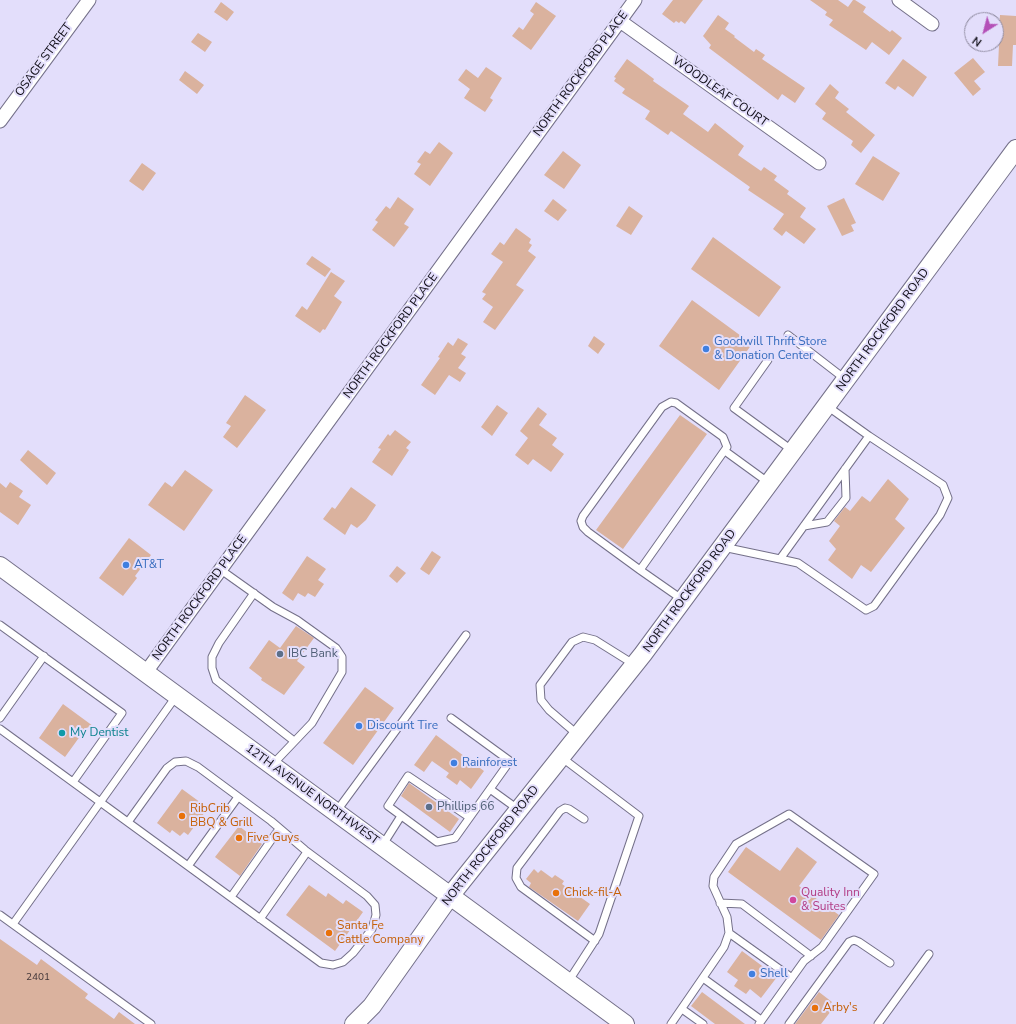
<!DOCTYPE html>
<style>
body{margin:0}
#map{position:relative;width:1016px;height:1024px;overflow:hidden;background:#e3defb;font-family:"Nunito Sans",sans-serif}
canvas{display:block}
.north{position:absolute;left:964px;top:12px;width:40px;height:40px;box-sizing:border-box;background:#e3defb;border:1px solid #8e8a9f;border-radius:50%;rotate:216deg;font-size:11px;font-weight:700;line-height:16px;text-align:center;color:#0f0d16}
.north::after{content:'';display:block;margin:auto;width:14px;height:18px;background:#b451b8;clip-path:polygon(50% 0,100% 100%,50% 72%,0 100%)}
</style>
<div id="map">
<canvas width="1016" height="1024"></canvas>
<div class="north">N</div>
</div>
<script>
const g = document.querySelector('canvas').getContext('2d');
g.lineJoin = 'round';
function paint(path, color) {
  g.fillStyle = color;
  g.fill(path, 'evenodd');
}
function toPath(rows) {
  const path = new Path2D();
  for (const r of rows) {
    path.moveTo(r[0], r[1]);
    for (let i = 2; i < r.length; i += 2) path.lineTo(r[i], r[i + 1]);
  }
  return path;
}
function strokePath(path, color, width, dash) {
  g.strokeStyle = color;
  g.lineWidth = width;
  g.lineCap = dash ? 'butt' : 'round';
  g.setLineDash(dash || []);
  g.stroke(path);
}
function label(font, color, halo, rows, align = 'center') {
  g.font = font + ' "Nunito Sans",sans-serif';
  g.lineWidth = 4;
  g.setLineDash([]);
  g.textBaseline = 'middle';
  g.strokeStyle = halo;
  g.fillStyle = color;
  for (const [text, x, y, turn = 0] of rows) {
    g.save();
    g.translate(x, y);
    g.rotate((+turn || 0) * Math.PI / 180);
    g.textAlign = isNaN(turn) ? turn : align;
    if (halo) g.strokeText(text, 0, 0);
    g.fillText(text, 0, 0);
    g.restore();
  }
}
paint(toPath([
 [673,0,703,0,685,24,681,21,679,23,676,21,674,23,662,14],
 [810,0,838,0,848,7,853,0,855,0,866,7,863,12,890,32,892,30,902,38,889,55,872,42,866,50,829,25,833,20,825,15,827,12],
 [221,2,234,12,227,21,214,12],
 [536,2,556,16,531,50,512,36,519,27,523,30,534,14,530,11],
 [718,15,729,23,725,29,735,36,734,37,754,52,756,49,765,55,762,59,805,88,795,103,782,94,778,100,709,48,711,45,703,36],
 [1000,15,1016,16,1016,45,1013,45,1012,66,998,66,999,45,996,45,996,31,999,31],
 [198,33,212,42,205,52,191,42],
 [973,58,985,72,974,81,981,89,973,96,954,73],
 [627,59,654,79,653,81,689,106,683,114,708,132,715,123,744,146,738,155,761,171,764,167,777,176,774,180,789,191,787,194,806,208,800,217,816,229,804,244,786,231,782,236,773,229,784,214,748,190,750,187,671,131,668,135,645,119,650,111,622,93,625,89,614,81,616,78,614,77],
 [903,59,927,77,913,97,898,86,895,90,885,83],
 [486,67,502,78,490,98,493,100,485,112,464,98,470,89,458,80,466,69,478,78],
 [185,71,204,85,197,94,179,80],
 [830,84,839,92,835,98,849,109,846,112,875,135,861,153,851,145,853,141,822,119,826,113,815,104],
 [439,142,453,153,430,186,414,174,421,164,417,162,425,151,430,154],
 [563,151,581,165,564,189,544,175],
 [873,156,900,173,883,201,855,184],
 [142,163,156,173,143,191,129,181],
 [398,197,414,209,404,224,409,227,394,247,372,230,378,222,375,220,386,206,390,209],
 [844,198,856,223,851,225,854,231,842,236,827,206],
 [553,199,567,210,558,221,544,211],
 [629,206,643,216,631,235,616,226],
 [516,228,531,239,529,243,532,245,528,251,536,257,516,285,524,290,495,330,483,322,493,307,482,299,486,294,482,292,503,262,491,254,500,242,504,245],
 [713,237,781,287,759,317,691,269],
 [312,256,331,269,325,277,306,264],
 [331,272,345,281,334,296,342,302,325,330,323,329,320,333,295,316,302,306,307,310],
 [692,300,752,344,719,390,659,346],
 [594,336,605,344,598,354,588,346],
 [458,338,468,344,461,354,466,357,458,368,466,373,460,382,449,375,435,395,421,385,440,358,438,357,448,342,453,346],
 [245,395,266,410,237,448,223,437,231,426,226,423],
 [497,405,508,413,492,436,481,427],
 [538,407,547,414,539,425,557,438,552,445,564,454,551,472,533,459,528,465,515,455,528,438,520,431],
 [680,415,707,434,623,549,596,530],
 [395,430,411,442,406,448,409,450,392,476,372,462,381,449,378,448,388,434,390,436],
 [28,450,56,473,47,485,20,460],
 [185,470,213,490,184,531,148,505,165,482,172,487],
 [888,479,909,499,895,519,905,528,871,572,861,565,852,579,828,560,836,549,829,541,840,526,834,521,845,507,850,511,862,496,870,502],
 [10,482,23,491,19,497,31,505,18,525,0,512,0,483,6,488],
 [351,487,376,505,366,520,357,528,351,524,345,535,323,519,332,507,335,509],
 [129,538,151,555,135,576,137,578,123,596,99,578],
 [432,551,441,557,429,575,420,569],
 [307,556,326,569,318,580,324,584,315,597,308,593,305,597,298,593,293,601,282,593],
 [397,566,406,573,397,583,389,576],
 [296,626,314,638,297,661,305,667,284,695,261,680,262,678,249,668,269,640,280,648],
 [365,687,394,708,353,765,323,743],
 [63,704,93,726,86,728,65,757,39,738],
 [436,735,484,771,471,789,460,780,457,785,446,777,449,773,432,761,424,772,414,765],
 [409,783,459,819,450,832,401,796],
 [182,789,208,808,188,835,184,832,180,836,172,830,170,833,157,823],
 [239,826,262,844,240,876,215,857],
 [746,847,780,871,797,847,817,862,799,886,839,915,821,940,728,872],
 [534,869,538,873,541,870,552,878,555,875,564,881,562,884,590,904,578,921,529,887,531,883,526,879],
 [309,885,326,897,328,893,343,904,346,900,363,912,335,951,286,915],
 [0,939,37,965,41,959,88,994,85,998,114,1019,119,1012,135,1024,0,1024],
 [742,951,777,977,761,998,750,989,746,994,734,986,738,980,727,972],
 [702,992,745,1024,715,1024,691,1006],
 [819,992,832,1002,827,1008,831,1011,821,1024,795,1024]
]), '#dab29e');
const lane = toPath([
 [788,335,845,379],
 [768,360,734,408,793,451],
 [725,451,769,483],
 [804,526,827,522,846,498,845,469],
 [723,547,780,559,869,436,827,406],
 [780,559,798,563,866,610,874,606,940,515,948,498,943,485,869,436],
 [221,570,273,607,297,620,336,648,342,657,342,672,312,723,272,765],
 [640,570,727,447,723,437,676,403,671,402,662,407,583,516,581,521,583,527,588,532,640,570,683,600],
 [254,593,219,643,212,657,212,668,216,680,294,741],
 [0,625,122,713,73,782],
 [0,718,44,656],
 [451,718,510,761,455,838,437,842,388,806,408,776,469,817],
 [0,729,321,963,333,965,343,962,353,953,372,929,376,915,375,905,367,896,305,850,271,821,198,767,186,761,175,762,167,768,128,822],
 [578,735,549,710,541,700,540,685,572,642,583,637,595,640,635,665],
 [561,757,639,816,599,934,568,982],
 [490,789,519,810],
 [336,812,466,635],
 [584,819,569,809,565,808,560,811,517,868,516,878,521,887,595,941],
 [382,846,401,816],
 [188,866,238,797],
 [231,897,279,829],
 [720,903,742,904,811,956],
 [0,915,151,1024],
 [260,919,307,852],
 [13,924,177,695],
 [729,933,792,978],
 [703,978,761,1020],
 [682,1009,703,1024],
 [671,1024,724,947,729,933,727,917,713,886,714,877,736,844,789,814,874,874,822,947,804,961,759,1024],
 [789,1024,849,942,854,940,859,942,890,963],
 [878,1024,929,954]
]);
const street = toPath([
 [899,0,932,24],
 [620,21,819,163],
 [0,121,89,0],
 [146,672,635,0]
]);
const secondary = toPath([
 [0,566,625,1024],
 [354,1024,372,1006,450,896,643,654,1016,149]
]);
strokePath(lane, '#747089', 9);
strokePath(street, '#747089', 15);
strokePath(secondary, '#747089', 20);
strokePath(lane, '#fff', 7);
strokePath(street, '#fff', 13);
strokePath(secondary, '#fff', 18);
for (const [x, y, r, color] of [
 [706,349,4,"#3f7fe0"],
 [126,565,4,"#3f7fe0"],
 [280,654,4,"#5c6f8a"],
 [359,726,4,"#3f7fe0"],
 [62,733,4,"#0f9aa8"],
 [454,763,4,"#3f7fe0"],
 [429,807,4,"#5c6f8a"],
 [182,816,4,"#e8710a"],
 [239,838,4,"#e8710a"],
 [556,893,4,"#e8710a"],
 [793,900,4,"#d1479c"],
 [329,933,4,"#e8710a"],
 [752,974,4,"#3f7fe0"],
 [815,1008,4,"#e8710a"]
]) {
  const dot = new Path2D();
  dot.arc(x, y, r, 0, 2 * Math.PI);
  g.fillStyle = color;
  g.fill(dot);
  strokePath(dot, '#e3defb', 1.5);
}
label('10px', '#423638', null, [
 ["2401",38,978]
]);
label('12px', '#0f0d16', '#e3defb', [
 ["OSAGE STREET",44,60,-54],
 ["NORTH ROCKFORD PLACE",581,74,-54],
 ["WOODLEAF COURT",720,92,35],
 ["NORTH ROCKFORD ROAD",883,330,-54],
 ["NORTH ROCKFORD PLACE",391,336,-54],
 ["NORTH ROCKFORD ROAD",690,591,-54],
 ["NORTH ROCKFORD PLACE",200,598,-54],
 ["12TH AVENUE NORTHWEST",312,795,36],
 ["NORTH ROCKFORD ROAD",491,846,-52]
]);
label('12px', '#366cbe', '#e3defb', [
 ["Goodwill Thrift Store",714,342],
 ["& Donation Center",714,356],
 ["AT&T",134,565],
 ["Discount Tire",367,726],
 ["Rainforest",462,763],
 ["Shell",760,974]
], 'left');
label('12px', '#4e5e75', '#e3defb', [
 ["IBC Bank",288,654],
 ["Phillips 66",437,807]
], 'left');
label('12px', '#0d838f', '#e3defb', [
 ["My Dentist",70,733]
], 'left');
label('12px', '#c56008', '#e3defb', [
 ["RibCrib",190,809],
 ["BBQ & Grill",190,823],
 ["Five Guys",247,838],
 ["Chick-fil-A",564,893],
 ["Santa Fe",337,926],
 ["Cattle Company",337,940],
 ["Arby's",823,1008]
], 'left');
label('12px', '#b23c85', '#e3defb', [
 ["Quality Inn",801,893],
 ["& Suites",801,907]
], 'left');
</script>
